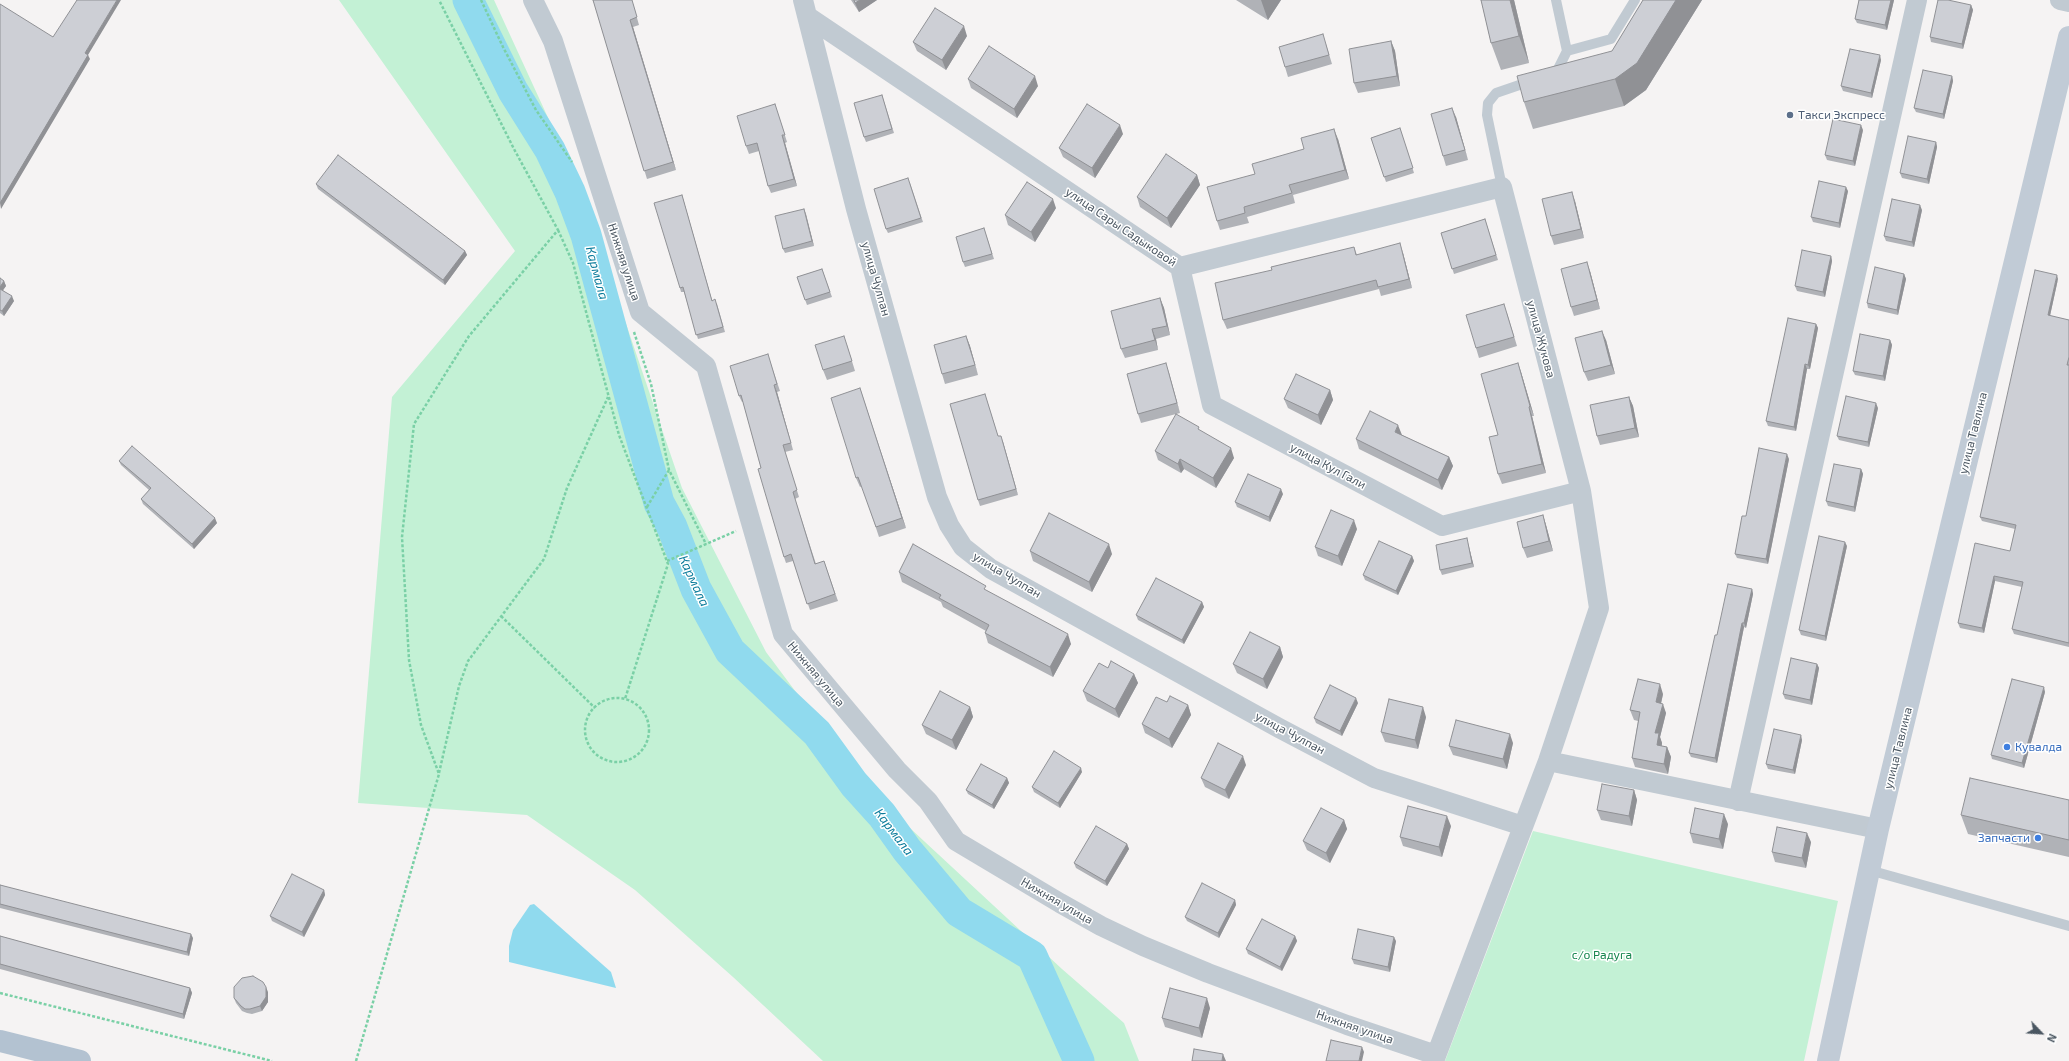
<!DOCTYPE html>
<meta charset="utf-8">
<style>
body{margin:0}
#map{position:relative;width:2069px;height:1061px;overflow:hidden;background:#f5f3f3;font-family:"Exo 2",sans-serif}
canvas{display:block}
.north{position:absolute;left:2021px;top:1013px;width:40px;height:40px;-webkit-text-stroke:3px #fff;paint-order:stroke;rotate:115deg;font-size:11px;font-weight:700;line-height:16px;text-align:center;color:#4a5661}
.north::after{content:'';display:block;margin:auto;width:14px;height:18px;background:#4a5661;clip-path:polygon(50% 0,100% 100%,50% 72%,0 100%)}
</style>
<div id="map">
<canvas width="2069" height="1061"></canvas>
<div class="north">N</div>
</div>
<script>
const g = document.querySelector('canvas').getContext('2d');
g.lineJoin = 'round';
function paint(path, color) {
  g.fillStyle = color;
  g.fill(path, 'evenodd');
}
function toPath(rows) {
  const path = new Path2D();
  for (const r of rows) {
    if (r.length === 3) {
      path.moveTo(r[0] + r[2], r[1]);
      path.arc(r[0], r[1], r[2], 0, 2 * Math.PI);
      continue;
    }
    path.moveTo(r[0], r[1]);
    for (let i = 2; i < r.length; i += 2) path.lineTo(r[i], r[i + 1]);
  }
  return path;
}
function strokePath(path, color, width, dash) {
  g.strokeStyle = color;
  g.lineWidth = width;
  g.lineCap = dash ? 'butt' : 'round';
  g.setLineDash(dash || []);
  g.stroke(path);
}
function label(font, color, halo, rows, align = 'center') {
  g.font = font + ' "Exo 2",sans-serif';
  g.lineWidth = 3;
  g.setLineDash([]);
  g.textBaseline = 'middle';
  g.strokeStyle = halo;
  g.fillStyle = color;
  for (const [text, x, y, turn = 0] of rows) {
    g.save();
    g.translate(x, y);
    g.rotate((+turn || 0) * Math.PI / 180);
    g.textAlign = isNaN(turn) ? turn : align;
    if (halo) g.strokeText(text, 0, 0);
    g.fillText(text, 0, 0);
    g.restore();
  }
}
paint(toPath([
 [339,0,494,0,578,183,682,488,766,652,870,791,1062,969,1124,1023,1139,1061,823,1061,733,977,635,890,527,815,358,803,392,397,515,251],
 [1533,831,1838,901,1804,1061,1445,1061]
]), '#c3f1d5');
paint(toPath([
 [534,904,611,972,616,988,509,962,509,946,513,930,530,905]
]), '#90daee');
strokePath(toPath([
 [468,0,513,91,550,150,570,192,586,235,659,503,672,527,696,589,730,651,817,733,854,784,882,815,907,850,959,912,1032,956,1079,1061]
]), '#90daee', 31);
strokePath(toPath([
 [481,0,503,47,536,110,572,162],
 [558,230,573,263,619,435,668,564,625,699],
 [634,332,651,384,669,470,706,544],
 [647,507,669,470],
 [667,561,736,531],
 [501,616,595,708],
 [617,730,32],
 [439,773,459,686,468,661,544,559,567,488,608,397],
 [0,993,272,1061],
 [356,1061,439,774,421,725,409,660,402,537,414,424,469,336,558,230,514,149,439,0]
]), '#7ad0a6', 2.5, [3, 2]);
strokePath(toPath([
 [1556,0,1567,51,1611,39,1635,0],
 [1552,74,1556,73,1567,51],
 [1502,187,1487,115,1488,103,1496,93,1531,81],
 [1869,870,2069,926]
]), '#c1cad2', 10);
strokePath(toPath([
 [533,0,553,41,640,312,706,366,783,634,897,770,928,801,956,841,1060,903,1101,926,1143,946,1208,973,1347,1025,1436,1055],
 [803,0,856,209,937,497,949,525,963,547,991,569,1279,728,1374,778,1523,826],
 [2060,0,2069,2],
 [807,16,1180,267,1502,187,1581,491,1599,608,1548,761,1434,1061],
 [1180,267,1212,405,1442,526,1581,491],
 [1548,761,1878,829],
 [1738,801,1917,0]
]), '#c1cad2', 20);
strokePath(toPath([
 [1828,1061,1878,829,2069,37]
]), '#c1cbd6', 22);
strokePath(toPath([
 [0,1041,80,1061]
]), '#b3c2d1', 22);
paint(toPath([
 [593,0,632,0,639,25,633,27,676,170,647,179],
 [851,0,877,0,859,12],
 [1236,0,1281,0,1268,20],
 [1481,0,1514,0,1529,63,1501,70,1491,43],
 [1643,0,1702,0,1646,90,1624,106,1533,129,1524,102,1612,51],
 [1859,0,1894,0,1887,30,1857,23,1855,19],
 [1971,5,1973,10,1963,49,1931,42,1930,37],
 [967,36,946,70,917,51,913,42],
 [1391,41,1395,51,1400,86,1358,93,1354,83],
 [1326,44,1332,64,1288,77,1285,67],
 [1881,60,1872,98,1843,91,1841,86],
 [1952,76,1953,81,1944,119,1916,112,1914,108],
 [968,79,1038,86,1017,118,971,88],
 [882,95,894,133,866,142,864,137],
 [775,104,787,142,785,143,797,186,771,193,768,186,759,151,749,154,746,146],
 [1456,117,1468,160,1446,166,1443,156],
 [1400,128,1414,173,1386,182,1371,138],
 [1863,130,1855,166,1827,160,1825,155],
 [1123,134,1095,178,1063,157,1059,148],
 [1338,139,1349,179,1293,195,1295,203,1247,217,1249,223,1220,230,1217,221,1255,174],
 [1936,142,1937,147,1929,184,1902,178,1900,173],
 [1197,175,1200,185,1171,228,1140,207,1137,197],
 [910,183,923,222,888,233,886,229],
 [316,184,465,251,467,255,445,285,318,189],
 [1848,191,1840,228,1813,222,1811,217],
 [682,195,712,300,717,304,725,332,698,339,684,292,681,292,680,288],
 [1575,201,1584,238,1554,245,1551,236],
 [1056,208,1035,242,1008,225,1005,215],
 [804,209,814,246,785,253,783,249],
 [1922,210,1914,247,1886,241,1884,236],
 [1485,219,1498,260,1454,274,1441,233],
 [984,228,994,259,965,267,963,262],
 [1354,247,1357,255,1403,253,1412,288,1381,296,1379,289,1227,329,1223,320,1272,270],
 [1831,256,1832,261,1825,297,1797,291,1795,286],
 [822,269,832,297,807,305,797,277],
 [1590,271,1600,309,1574,316,1571,307],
 [1904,274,1906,279,1898,315,1868,308,1867,303],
 [0,278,4,281,6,286,3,290,14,301,4,316,0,313],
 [2058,279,2050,316,2069,320,2069,647,2014,634,2012,629,2022,587,1995,581,1984,633,1960,628,1958,623,2010,551,2015,529,1982,521,1980,517],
 [1160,298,1164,308,1170,335,1156,339,1158,350,1125,358,1121,349],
 [1507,313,1517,346,1479,358,1476,348],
 [1816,324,1818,328,1810,369,1807,369,1796,431,1768,426,1766,421],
 [966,336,970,346,978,375,945,384,942,374],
 [1606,340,1615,374,1588,381,1584,372],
 [1890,340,1892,345,1885,381,1855,375,1853,371],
 [847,345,855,371,827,380,823,370],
 [770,361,780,391,777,392,793,450,785,452,799,497,795,499,816,564,824,561,838,601,810,610,793,561,786,563,784,557,761,468,743,402,742,402,739,396],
 [1518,363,1521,372,1534,416,1532,416,1546,473,1502,484,1498,474],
 [1169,373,1180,413,1141,423,1138,414],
 [860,388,906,528,879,537,862,486,860,487,856,478],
 [1330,390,1333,400,1321,425,1288,408,1284,399],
 [985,394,998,436,1003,442,1018,495,980,506,978,500],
 [1629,397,1633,406,1639,437,1600,445,1597,436],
 [1878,408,1869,447,1839,440,1837,436],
 [1200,431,1234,458,1216,488,1184,469,1181,473,1158,460,1155,451],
 [1402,435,1449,457,1453,466,1442,490,1359,449,1356,439],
 [1789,459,1768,564,1737,558,1735,554,1746,516],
 [119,461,217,523,194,549,143,504,141,499,149,490,121,465],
 [1861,469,1863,474,1855,512,1828,506,1826,501],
 [1283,494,1270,522,1237,507,1235,502],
 [1543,515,1546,525,1553,551,1527,558,1523,548],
 [1357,529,1342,566,1318,556,1315,547],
 [1468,543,1474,567,1442,575,1440,570],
 [1847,546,1826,641,1801,635,1799,630],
 [1030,551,1112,554,1092,592,1033,561],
 [1412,556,1414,561,1398,595,1365,580,1363,575],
 [899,572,987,591,1071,644,1053,677,988,643,985,633,986,631,943,607,941,602,902,582],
 [1752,589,1753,594,1746,628,1744,627,1717,763,1691,757,1689,753,1717,635],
 [1202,602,1204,607,1184,644,1138,620,1136,615],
 [1280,647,1283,657,1267,689,1237,673,1233,664],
 [1817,664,1819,668,1812,705,1785,699,1783,694],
 [1134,674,1138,683,1119,718,1087,701,1083,691],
 [2045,692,2024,768,1992,759,1991,755],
 [1663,694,1661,704,1666,713,1660,737,1662,743,1662,746,1667,747,1671,757,1668,774,1635,767,1632,758,1638,721,1634,720,1630,710],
 [1167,702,1188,705,1191,715,1172,748,1145,733,1142,724],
 [1358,703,1342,736,1316,723,1314,718],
 [970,707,973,717,956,750,926,734,922,725],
 [1426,717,1418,749,1385,742,1381,732],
 [1802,740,1795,774,1768,769,1766,764],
 [1513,743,1507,769,1453,755,1449,746],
 [1246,765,1229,799,1205,787,1201,778],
 [1082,772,1060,808,1034,792,1032,787],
 [1007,778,1009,783,994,809,968,794,966,790],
 [1634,790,1637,800,1632,826,1601,820,1597,810],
 [2069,800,2069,857,1968,834,1961,815],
 [1344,820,1347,829,1330,863,1307,850,1303,841],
 [1728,824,1723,849,1693,843,1690,833],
 [1451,826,1442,857,1403,846,1400,837],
 [1811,842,1806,868,1775,862,1772,852],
 [1127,844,1129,849,1107,886,1076,868,1074,863],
 [0,885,193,938,189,956,0,908],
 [324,890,325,895,304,937,272,921,270,916],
 [1235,900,1236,905,1219,938,1187,921,1185,917],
 [0,936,190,988,192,993,184,1019,0,969],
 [1295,936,1297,941,1282,971,1248,954,1246,949],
 [1396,941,1390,972,1354,964,1352,959],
 [268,992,268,1002,262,1011,252,1014,247,1013,242,1011,236,1003,234,998],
 [1210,1008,1202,1038,1165,1027,1162,1018]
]), '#b0b2b7');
paint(toPath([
 [117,0,121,0,88,55,90,59,1,209,0,203,85,53],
 [860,0,877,0,859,12,855,3],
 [1261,0,1281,0,1268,20],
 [1510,0,1514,0,1529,63,1519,36],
 [1676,0,1702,0,1646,90,1624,106,1615,79],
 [1891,0,1894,0,1887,30,1885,25],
 [1971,5,1973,10,1963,49,1962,44],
 [630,20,633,27,676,170,673,162],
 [964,26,967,36,946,70,942,60],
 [1391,41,1395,51,1400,86,1397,76],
 [1880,55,1881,60,1872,98,1871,93],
 [1035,76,1038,86,1017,118,1014,109],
 [1952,76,1953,81,1944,119,1943,114],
 [1452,108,1456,117,1468,160,1465,150],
 [1120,125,1123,134,1095,178,1092,168],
 [1861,125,1863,130,1855,166,1853,161],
 [1334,129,1338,139,1349,179,1345,170],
 [782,135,785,143,797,186,794,179],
 [1936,142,1937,147,1929,184,1927,179],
 [1197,175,1200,185,1171,228,1167,218],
 [1846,187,1848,191,1840,228,1839,223],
 [1572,192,1575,201,1584,238,1581,229],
 [682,195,683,200,713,305,712,301],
 [1053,199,1056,208,1035,242,1031,232],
 [1920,205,1922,210,1914,247,1912,242],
 [804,209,806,214,814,246,812,241],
 [1400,243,1403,253,1412,288,1409,279],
 [465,251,467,255,445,285,443,280],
 [1831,256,1832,261,1825,297,1823,292],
 [1587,262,1590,271,1600,309,1597,300],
 [1904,274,1906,279,1898,315,1897,310],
 [2057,275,2058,279,2049,320,2048,315],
 [4,281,6,286,1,293,0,290,0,287],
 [12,296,14,301,4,316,2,311],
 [1160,298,1164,308,1170,335,1167,326],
 [1816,324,1818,328,1810,369,1808,365],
 [1152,329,1156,339,1158,350,1155,340],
 [1602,331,1606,340,1615,374,1611,365],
 [966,336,970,346,978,375,975,365],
 [1890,340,1892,345,1885,381,1883,376],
 [1166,363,1169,373,1180,413,1177,403],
 [1518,363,1521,372,1534,416,1530,406],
 [1805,364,1807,369,1796,431,1794,427],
 [774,385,777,392,793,450,791,443],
 [860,388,863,398,906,528,902,518],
 [1330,390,1333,400,1321,425,1318,415],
 [1629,397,1633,406,1639,437,1635,428],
 [1876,403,1878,408,1869,447,1868,442],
 [1529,407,1532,416,1546,473,1542,464],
 [1398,425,1402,435,1398,442,1395,432],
 [1001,436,1003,442,1018,495,1016,489],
 [1231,448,1234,458,1216,488,1213,478],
 [1787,454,1789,459,1768,564,1766,559],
 [1449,457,1453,466,1442,490,1438,480],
 [1180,459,1184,469,1181,473,1178,464],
 [1861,469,1863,474,1855,512,1854,507],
 [1281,489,1283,494,1270,522,1269,517],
 [1543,515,1546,525,1553,551,1549,541],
 [215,518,217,523,194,549,192,544],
 [1354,520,1357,529,1342,566,1338,556],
 [1467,538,1468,543,1474,567,1472,563],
 [1845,542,1847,546,1826,641,1825,636],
 [1109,544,1112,554,1092,592,1089,582],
 [1412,556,1414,561,1398,595,1396,591],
 [1994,576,1995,581,1984,633,1982,628],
 [1752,589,1753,594,1746,628,1744,623],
 [1202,602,1204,607,1184,644,1182,640],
 [1742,623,1744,627,1717,763,1715,758],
 [1068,634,1071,644,1053,677,1050,667],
 [1280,647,1283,657,1267,689,1263,679],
 [1817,664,1819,668,1812,705,1810,700],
 [1134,674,1138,683,1119,718,1115,709],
 [1660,684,1663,694,1659,712,1656,702],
 [2044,687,2045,692,2024,768,2022,763],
 [1356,698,1358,703,1342,736,1340,731],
 [1663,704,1666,713,1660,737,1662,743,1660,755,1657,745,1655,733],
 [1188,705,1191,715,1172,748,1169,739],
 [970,707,973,717,956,750,952,740],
 [1423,707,1426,717,1418,749,1415,740],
 [1510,734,1513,743,1507,769,1503,759],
 [1801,735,1802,740,1795,774,1793,770],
 [1667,747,1671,757,1668,774,1664,764],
 [1243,756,1246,765,1229,799,1225,790],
 [1081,768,1082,772,1060,808,1058,803],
 [1007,778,1009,783,994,809,992,805],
 [1634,790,1637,800,1632,826,1629,816],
 [1724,814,1728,824,1723,849,1719,839],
 [1447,816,1451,826,1442,857,1439,847],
 [1344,820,1347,829,1330,863,1326,853],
 [1807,833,1811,842,1806,868,1802,858],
 [1127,844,1129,849,1107,886,1105,881],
 [324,890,325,895,304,937,302,932],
 [1235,900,1236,905,1219,938,1218,933],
 [191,934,193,938,189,956,187,952],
 [1295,936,1297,941,1282,971,1280,967],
 [1394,937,1396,941,1390,972,1388,967],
 [266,987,268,992,268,1002,262,1011,260,1006],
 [190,988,192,993,184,1019,183,1014],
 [1207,998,1210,1008,1202,1038,1199,1028],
 [1362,1047,1364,1052,1362,1061,1359,1061],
 [1223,1054,1226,1061,1222,1061]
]), '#909195');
const building = toPath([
 [77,0,117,0,85,53,88,55,0,203,0,4,53,37,77,0],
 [593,0,632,0,637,17,630,20,673,162,644,171,593,0],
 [854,0,860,0,855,3,854,0],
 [1481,0,1510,0,1519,36,1491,43,1481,0],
 [1643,0,1676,0,1637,63,1615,79,1524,102,1517,76,1612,51,1643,0],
 [1859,0,1891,0,1885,25,1855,19,1859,0],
 [1938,0,1948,0,1971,5,1962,44,1930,37,1938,0],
 [935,8,964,26,942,60,913,42,935,8],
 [1323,34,1329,55,1285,67,1279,47,1323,34],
 [1391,41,1397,76,1354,83,1349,49,1391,41],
 [989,46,1035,76,1014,109,968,79,989,46],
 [1850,49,1880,55,1871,93,1841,86,1850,49],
 [1923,70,1952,76,1943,114,1914,108,1923,70],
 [882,95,892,129,864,137,854,103,882,95],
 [775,104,785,135,782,135,794,179,768,186,757,143,746,146,737,116,775,104],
 [1087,104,1120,125,1092,168,1059,148,1087,104],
 [1452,108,1465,150,1443,156,1431,114,1452,108],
 [1833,119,1861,125,1853,161,1825,155,1833,119],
 [1400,128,1413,168,1384,177,1371,138,1400,128],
 [1334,129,1345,170,1289,185,1292,193,1244,207,1245,213,1217,221,1207,187,1255,174,1252,164,1304,149,1301,138,1334,129],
 [1908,136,1936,142,1927,179,1900,173,1908,136],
 [1166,154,1197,175,1167,218,1137,197,1166,154],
 [338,155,465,251,443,280,316,184,338,155],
 [908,178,921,218,886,229,874,189,908,178],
 [1819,181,1846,187,1839,223,1811,217,1819,181],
 [1027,182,1053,199,1031,232,1005,215,1027,182],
 [1572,192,1581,229,1551,236,1542,199,1572,192],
 [682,195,712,301,715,299,723,327,696,335,683,287,680,288,654,203,682,195],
 [1892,199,1920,205,1912,242,1884,236,1892,199],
 [804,209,812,241,783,249,775,216,804,209],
 [1485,219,1496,255,1452,269,1441,233,1485,219],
 [984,228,992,254,963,262,956,237,984,228],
 [1400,243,1409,279,1378,287,1376,280,1223,320,1215,283,1272,270,1271,267,1354,247,1356,255,1400,243],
 [1802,250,1831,256,1823,292,1795,286,1802,250],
 [1587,262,1597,300,1571,307,1561,269,1587,262],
 [1875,267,1904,274,1897,310,1867,303,1875,267],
 [822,269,830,292,805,300,797,277,822,269],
 [2035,270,2057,275,2048,315,2069,320,2069,357,2067,365,2069,365,2069,643,2012,629,2023,582,1994,576,1982,628,1958,623,1975,543,2010,551,2016,525,1980,517,2035,270],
 [0,278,4,281,0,287,0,278],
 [0,289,12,296,2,311,0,310,0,289],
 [1160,298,1167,326,1152,329,1155,340,1121,349,1111,311,1160,298],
 [1504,304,1514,337,1476,348,1466,315,1504,304],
 [1788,318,1816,324,1808,365,1805,364,1794,427,1766,421,1788,318],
 [1602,331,1611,365,1584,372,1575,338,1602,331],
 [1860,334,1890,340,1883,376,1853,371,1860,334],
 [844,336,852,361,823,370,815,345,844,336],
 [966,336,975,365,942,374,934,345,966,336],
 [768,354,777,384,774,385,791,443,783,445,797,490,793,492,815,564,824,561,835,594,807,604,791,554,784,557,758,469,761,468,741,395,739,396,730,366,768,354],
 [1166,363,1177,403,1138,414,1127,374,1166,363],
 [1518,363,1530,406,1529,407,1542,464,1498,474,1489,437,1498,435,1481,374,1518,363],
 [1296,374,1330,390,1318,415,1284,399,1296,374],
 [860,388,902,518,876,527,858,477,856,478,831,398,860,388],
 [985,394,998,436,1001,436,1016,489,978,500,950,404,985,394],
 [1846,396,1876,403,1868,442,1837,436,1846,396],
 [1629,397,1635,428,1597,436,1590,405,1629,397],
 [1370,411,1398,425,1395,432,1449,457,1438,480,1356,439,1370,411],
 [1176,414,1199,427,1198,429,1231,448,1213,478,1180,459,1178,464,1155,451,1176,414],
 [132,446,215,518,192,544,141,499,151,488,119,461,132,446],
 [1759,448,1787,454,1766,559,1735,554,1742,516,1746,516,1759,448],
 [1834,464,1861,469,1854,507,1826,501,1834,464],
 [1248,474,1281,489,1269,517,1235,502,1248,474],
 [1331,510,1354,520,1338,556,1315,547,1331,510],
 [1049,513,1109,544,1089,582,1030,551,1049,513],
 [1543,515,1549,541,1523,548,1517,522,1543,515],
 [1819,536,1845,542,1825,636,1799,630,1819,536],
 [1467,538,1472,563,1440,570,1436,545,1467,538],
 [1379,541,1412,556,1396,591,1363,575,1379,541],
 [913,544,986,586,984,589,1068,634,1050,667,985,633,989,625,939,598,941,595,899,572,913,544],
 [1156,578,1202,602,1182,640,1136,615,1156,578],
 [1728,584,1752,589,1744,623,1742,623,1715,758,1689,753,1715,635,1717,635,1728,584],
 [1250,632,1280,647,1263,679,1233,664,1250,632],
 [1791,658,1817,664,1810,700,1783,694,1791,658],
 [1111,661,1134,674,1115,709,1083,691,1099,663,1108,668,1111,661],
 [1638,679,1660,684,1656,702,1663,704,1655,733,1659,733,1657,745,1667,747,1664,764,1632,758,1640,712,1630,710,1638,679],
 [2012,679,2044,687,2022,763,1991,755,2012,679],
 [1330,685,1356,698,1340,731,1314,718,1330,685],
 [940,691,970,707,952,740,922,725,940,691],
 [1170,696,1188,705,1169,739,1142,724,1156,697,1167,702,1170,696],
 [1389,699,1423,707,1415,740,1381,732,1389,699],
 [1456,720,1510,734,1503,759,1449,746,1456,720],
 [1774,729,1801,735,1793,770,1766,764,1774,729],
 [1218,743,1243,756,1225,790,1201,778,1218,743],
 [1054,751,1081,768,1058,803,1032,787,1054,751],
 [981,764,1007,778,992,805,966,790,981,764],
 [1970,778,2069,800,2069,840,1961,815,1970,778],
 [1602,784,1634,790,1629,816,1597,810,1602,784],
 [1408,806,1447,816,1439,847,1400,837,1408,806],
 [1321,808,1344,820,1326,853,1303,841,1321,808],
 [1695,808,1724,814,1719,839,1690,833,1695,808],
 [1096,826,1127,844,1105,881,1074,863,1096,826],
 [1777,827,1807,833,1802,858,1772,852,1777,827],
 [292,874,324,890,302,932,270,916,292,874],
 [1202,883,1235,900,1218,933,1185,917,1202,883],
 [0,885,191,934,187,952,0,904,0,885],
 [1262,919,1295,936,1280,967,1246,949,1262,919],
 [1358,929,1394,937,1388,967,1352,959,1358,929],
 [0,936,190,988,183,1014,0,964,0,936],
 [253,976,263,982,266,987,266,997,260,1006,250,1009,245,1009,241,1006,234,998,234,987,242,978,253,976],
 [1170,988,1207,998,1199,1028,1162,1018,1170,988],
 [1331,1040,1362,1047,1359,1061,1326,1061,1331,1040],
 [1194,1049,1223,1054,1222,1061,1192,1061,1194,1049]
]);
paint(building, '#cdcfd5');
strokePath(building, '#909195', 1);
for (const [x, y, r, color] of [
 [1790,115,4,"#5c6f8a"],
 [2007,747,4,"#3f7fe0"],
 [2038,838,4,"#3f7fe0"]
]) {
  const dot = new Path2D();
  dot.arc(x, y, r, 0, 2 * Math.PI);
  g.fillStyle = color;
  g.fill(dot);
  strokePath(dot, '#fff', 1.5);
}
label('12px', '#4e5e75', '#fff', [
 ["Такси Экспресс",1798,115]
], 'left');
label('12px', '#4a5661', '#fff', [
 ["улица Сары Садыковой",1121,227,34],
 ["Нижняя улица",624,262,72],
 ["улица Чулпан",876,279,74],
 ["улица Жукова",1541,339,75],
 ["улица Тавлина",1973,433,-76],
 ["улица Кул Гали",1328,466,28],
 ["улица Чулпан",1007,575,31],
 ["Нижняя улица",816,674,50],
 ["улица Чулпан",1290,733,28],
 ["улица Тавлина",1898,748,-76],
 ["Нижняя улица",1057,901,30],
 ["Нижняя улица",1355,1027,19]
]);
label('12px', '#366cbe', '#fff', [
 ["Кувалда",2015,747],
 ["Запчасти",2030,838,"right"]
], 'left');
label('12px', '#17864f', '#fff', [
 ["с/о Радуга",1602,955]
]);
label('italic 13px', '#0c7c9b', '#fff', [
 ["Кармала",597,273,75],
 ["Кармала",694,581,65],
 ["Кармала",894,832,53]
]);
</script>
